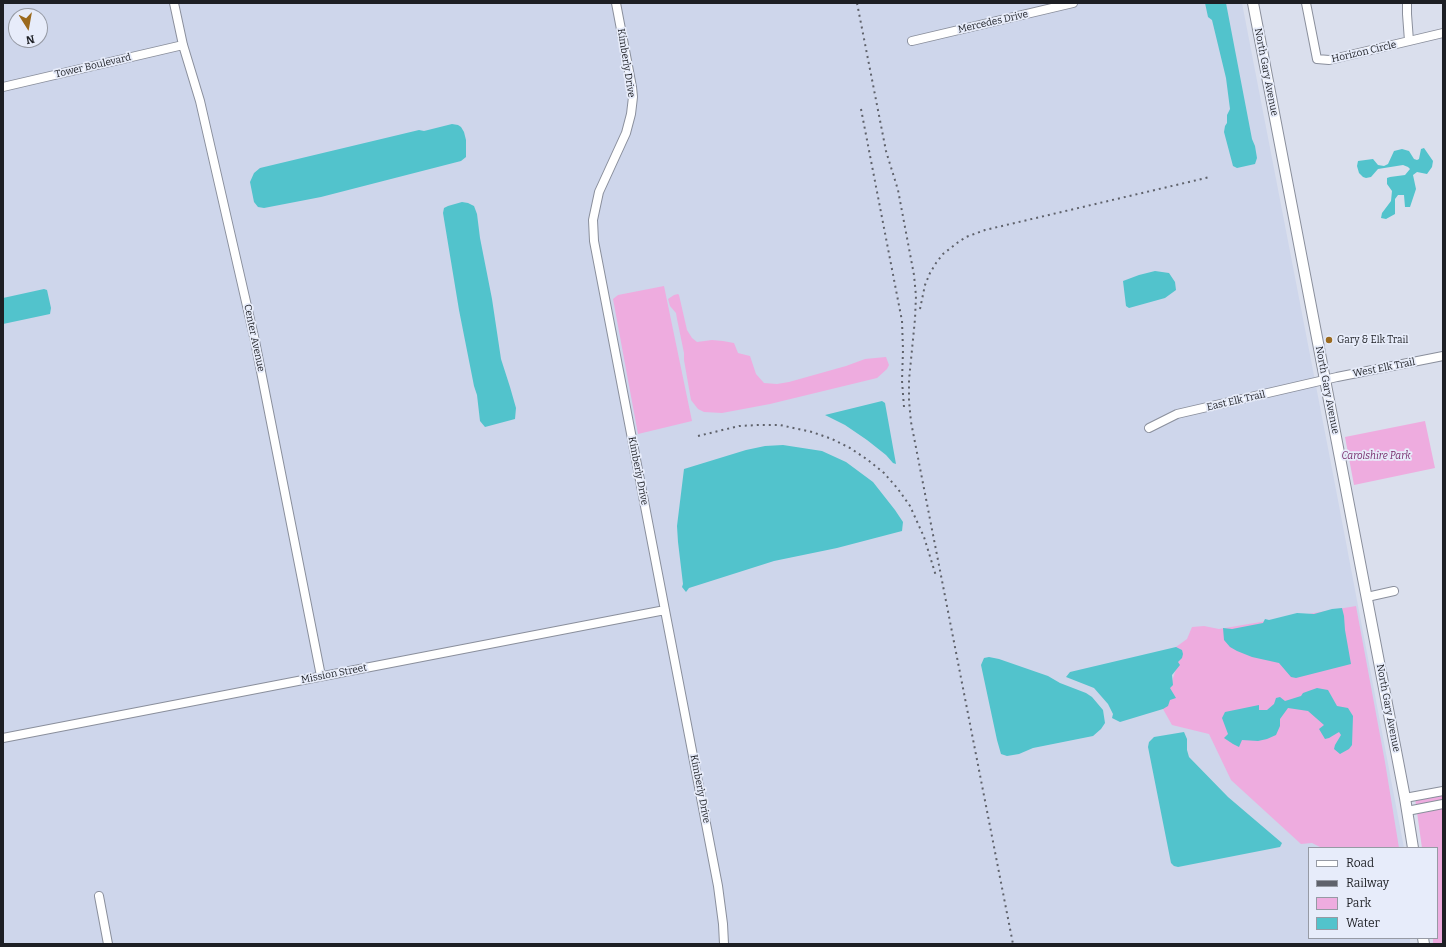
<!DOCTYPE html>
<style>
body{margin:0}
#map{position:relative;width:1446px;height:947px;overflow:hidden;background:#dadfed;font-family:Bitter,serif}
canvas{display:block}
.frame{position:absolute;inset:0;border:4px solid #1d1f24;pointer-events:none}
.legend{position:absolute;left:1308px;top:847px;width:130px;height:92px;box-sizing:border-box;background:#e7ecfa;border:1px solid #969aa4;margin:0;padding:5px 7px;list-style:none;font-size:12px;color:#1d1f24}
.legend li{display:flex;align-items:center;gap:8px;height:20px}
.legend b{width:20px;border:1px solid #969aa4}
.north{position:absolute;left:8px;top:8px;width:40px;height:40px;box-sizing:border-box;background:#e7ecfa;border:1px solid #969aa4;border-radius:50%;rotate:169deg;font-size:11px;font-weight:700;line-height:16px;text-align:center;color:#1d1f24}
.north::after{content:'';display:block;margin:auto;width:14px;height:18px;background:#9b6a1e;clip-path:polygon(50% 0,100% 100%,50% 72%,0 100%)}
</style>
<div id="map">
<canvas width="1446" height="947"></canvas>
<div class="frame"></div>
<ul class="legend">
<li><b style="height:5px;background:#fff"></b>Road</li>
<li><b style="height:5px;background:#5f626b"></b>Railway</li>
<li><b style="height:11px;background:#eeacdf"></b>Park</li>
<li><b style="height:11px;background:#52c3cc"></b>Water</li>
</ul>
<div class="north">N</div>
</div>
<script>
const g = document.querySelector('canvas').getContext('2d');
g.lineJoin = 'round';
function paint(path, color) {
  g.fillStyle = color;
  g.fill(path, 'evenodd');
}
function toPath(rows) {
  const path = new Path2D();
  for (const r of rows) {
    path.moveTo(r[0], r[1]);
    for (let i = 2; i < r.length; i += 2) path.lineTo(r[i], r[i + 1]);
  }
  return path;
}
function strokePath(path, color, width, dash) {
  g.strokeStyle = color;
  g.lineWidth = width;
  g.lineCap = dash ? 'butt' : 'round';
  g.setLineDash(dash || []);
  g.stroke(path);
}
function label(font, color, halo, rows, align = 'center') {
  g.font = font + ' Bitter,serif';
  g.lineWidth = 3.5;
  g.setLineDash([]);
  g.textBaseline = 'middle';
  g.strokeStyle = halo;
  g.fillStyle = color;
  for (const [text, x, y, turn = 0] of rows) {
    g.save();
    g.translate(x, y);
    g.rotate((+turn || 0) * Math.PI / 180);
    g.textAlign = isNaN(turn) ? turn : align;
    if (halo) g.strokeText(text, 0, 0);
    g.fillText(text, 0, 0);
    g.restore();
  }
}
paint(toPath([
 [3,3,1242,3,1333,474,1404,848,1309,848,1309,938,1410,938,1410,944,3,944],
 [16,16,40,16,40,40,16,40]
]), '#ced6eb');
paint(toPath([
 [664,286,692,421,638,434,613,299,618,295],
 [678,294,679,295,687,330,692,338,697,342,712,340,723,341,734,343,738,353,750,356,756,374,764,383,777,384,789,382,846,366,865,359,886,357,889,365,887,369,877,378,770,404,722,413,704,412,698,409,691,400,684,360,684,353,677,319,676,313,670,306,668,299,674,295],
 [1425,421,1435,468,1354,485,1345,437],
 [1356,606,1385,762,1399,848,1322,848,1312,843,1301,844,1231,780,1209,734,1172,725,1163,709,1176,669,1176,647,1187,639,1192,627,1204,626,1219,629],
 [1443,793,1443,944,1433,944,1433,938,1437,938,1437,848,1422,848,1415,798]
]), '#eeacdf');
paint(toPath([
 [1205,3,1226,3,1252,139,1255,146,1257,158,1255,164,1237,168,1233,166,1224,132,1225,126,1227,123,1227,115,1230,109,1226,78,1212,20,1208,17],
 [452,124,458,125,461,127,464,132,466,140,466,157,461,161,321,197,264,208,258,207,254,202,250,182,254,173,260,168,419,130,424,131],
 [1424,148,1433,161,1432,167,1427,174,1417,172,1413,175,1416,189,1410,207,1405,207,1404,195,1398,195,1395,199,1395,214,1386,219,1381,218,1382,213,1391,201,1392,191,1387,184,1387,178,1390,177,1405,175,1410,169,1408,167,1403,165,1378,169,1371,177,1366,178,1363,177,1359,173,1357,166,1358,161,1373,159,1378,165,1384,166,1388,164,1394,151,1402,149,1409,151,1414,159,1417,160,1419,159,1421,149],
 [462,202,468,203,474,206,477,214,480,238,492,299,501,359,510,387,516,408,515,419,485,427,480,421,477,395,474,386,459,310,443,213,444,208,448,206],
 [1155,271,1169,273,1175,282,1176,290,1165,298,1129,308,1126,306,1123,281,1139,275],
 [44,289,47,290,51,308,50,314,3,324,3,298],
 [882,401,885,403,896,464,893,463,886,455,867,440,845,425,825,415],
 [783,445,822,451,846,462,873,482,895,510,903,522,902,531,837,548,774,561,689,588,686,592,682,587,683,584,678,542,677,526,684,469,746,450,765,446],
 [1342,608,1344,616,1345,630,1351,664,1296,678,1291,677,1279,663,1252,657,1237,651,1230,647,1224,640,1223,628,1232,629,1263,623,1265,619,1269,620,1297,613,1314,614,1332,609],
 [1176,647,1182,650,1183,654,1182,658,1178,662,1180,665,1172,675,1173,685,1170,688,1176,698,1170,700,1168,706,1163,709,1120,722,1112,718,1113,714,1108,704,1094,688,1066,677,1070,672],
 [989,657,999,659,1048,676,1060,683,1086,693,1092,697,1103,710,1105,723,1101,729,1093,736,1033,748,1019,754,1007,756,1001,754,997,740,981,665,984,658],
 [1317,688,1328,690,1337,706,1348,708,1353,716,1352,745,1349,749,1340,754,1334,749,1335,745,1341,735,1339,732,1329,738,1325,739,1319,729,1324,725,1308,711,1288,708,1280,719,1280,726,1276,735,1267,739,1258,741,1242,740,1239,747,1233,744,1224,738,1228,734,1222,718,1225,712,1259,705,1259,710,1267,710,1274,704,1276,698,1280,697,1285,701,1301,696,1303,693],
 [1184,732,1187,739,1187,750,1189,757,1228,797,1282,843,1280,847,1178,867,1174,866,1171,863,1148,747,1149,742,1154,737]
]), '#52c3cc');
const minor = toPath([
 [174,3,183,45,200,101,255,341,321,676],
 [616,3,632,87,633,97,631,114,626,133,599,192,593,220,594,241,718,886,723,924,724,944],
 [1306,3,1317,59,1329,60,1443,33],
 [1407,3,1407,14,1409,41],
 [912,41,1073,3],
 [3,87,183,45],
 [1149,428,1177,414,1337,377,1443,356],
 [1367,597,1394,591],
 [3,738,665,610],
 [1405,798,1443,791],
 [1407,811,1443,804],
 [99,896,108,944]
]);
const tertiary = toPath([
 [1253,3,1405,798,1413,848],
 [1423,938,1424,944]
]);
strokePath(minor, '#8a8f9c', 10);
strokePath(tertiary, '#8a8f9c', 12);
strokePath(minor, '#fff', 8);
strokePath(tertiary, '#fff', 10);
strokePath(toPath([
 [857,3,886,151,898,190,914,275,916,296,915,319,909,380,909,401,911,422,1013,944],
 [861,109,902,321,903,350,902,381,904,407],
 [920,309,925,285,930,273,936,263,943,254,957,243,966,237,985,230,1210,177],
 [698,436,739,426,759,425,780,425,812,432,832,439,850,448,868,460,884,473,898,489,910,506,924,537,936,576]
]), '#5f626b', 2, [2, 4]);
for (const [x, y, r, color] of [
 [1329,340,4,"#9b6a1e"]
]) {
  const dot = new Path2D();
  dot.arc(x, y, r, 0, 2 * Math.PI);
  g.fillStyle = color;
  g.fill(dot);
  strokePath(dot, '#e7ecfa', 1.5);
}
label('10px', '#1d1f24', '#e7ecfa', [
 ["Mercedes Drive",993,22,-13],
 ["Horizon Circle",1364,52,-13],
 ["Kimberly Drive",626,63,81],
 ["Tower Boulevard",93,66,-13],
 ["North Gary Avenue",1266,72,79],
 ["Center Avenue",254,338,78],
 ["West Elk Trail",1384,368,-11],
 ["North Gary Avenue",1327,390,79],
 ["East Elk Trail",1236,401,-13],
 ["Kimberly Drive",638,471,79],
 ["Mission Street",334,674,-11],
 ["North Gary Avenue",1388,708,79],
 ["Kimberly Drive",700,789,79]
]);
label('10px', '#1d1f24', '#e7ecfa', [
 ["Gary & Elk Trail",1337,340]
], 'left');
label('italic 10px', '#772c6b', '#e7ecfa', [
 ["Carolshire Park",1376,456]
]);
</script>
